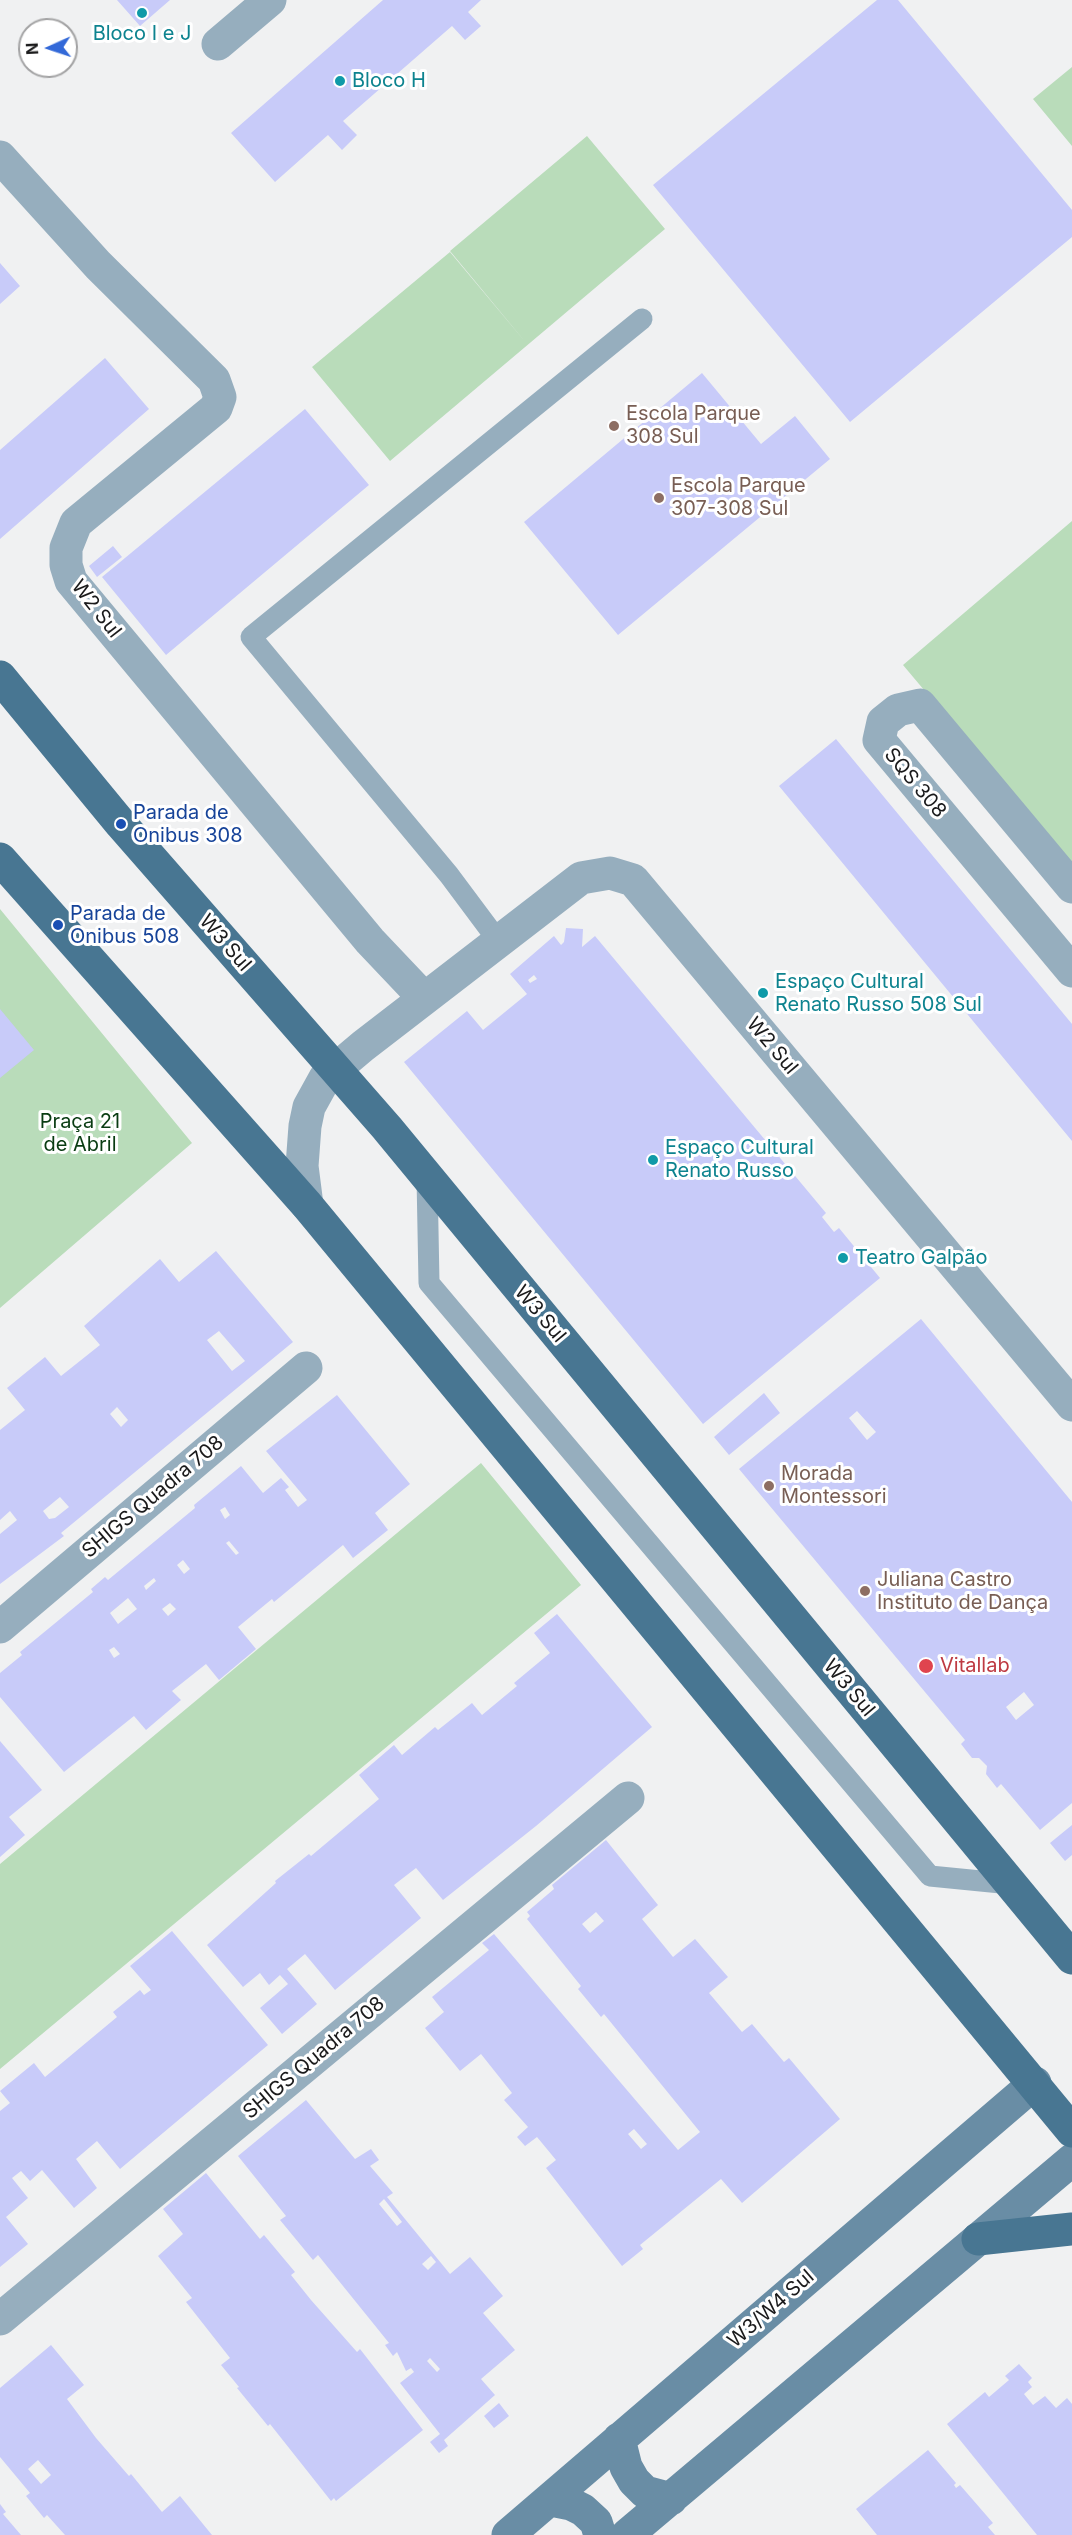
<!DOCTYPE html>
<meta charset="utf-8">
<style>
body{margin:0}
#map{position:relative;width:1072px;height:2535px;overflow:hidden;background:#f0f1f2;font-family:Inter,sans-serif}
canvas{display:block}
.north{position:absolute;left:18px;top:18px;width:60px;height:60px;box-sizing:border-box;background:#fff;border:2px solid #a3a3a4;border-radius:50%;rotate:267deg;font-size:16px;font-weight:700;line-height:24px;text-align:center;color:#1a1a1b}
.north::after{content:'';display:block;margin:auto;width:21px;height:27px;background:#3369d8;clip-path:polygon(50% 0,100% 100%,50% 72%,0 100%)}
</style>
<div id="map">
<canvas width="1072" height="2535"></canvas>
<div class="north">N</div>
</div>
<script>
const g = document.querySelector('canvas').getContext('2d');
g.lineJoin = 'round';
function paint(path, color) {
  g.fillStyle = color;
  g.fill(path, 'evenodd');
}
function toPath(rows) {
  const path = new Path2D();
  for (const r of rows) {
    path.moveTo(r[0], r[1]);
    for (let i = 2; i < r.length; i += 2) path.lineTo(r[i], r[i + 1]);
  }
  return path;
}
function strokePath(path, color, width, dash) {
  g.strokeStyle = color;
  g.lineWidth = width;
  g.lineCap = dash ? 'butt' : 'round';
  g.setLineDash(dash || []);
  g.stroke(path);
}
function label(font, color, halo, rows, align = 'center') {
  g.font = font + ' Inter,sans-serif';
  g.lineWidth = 6;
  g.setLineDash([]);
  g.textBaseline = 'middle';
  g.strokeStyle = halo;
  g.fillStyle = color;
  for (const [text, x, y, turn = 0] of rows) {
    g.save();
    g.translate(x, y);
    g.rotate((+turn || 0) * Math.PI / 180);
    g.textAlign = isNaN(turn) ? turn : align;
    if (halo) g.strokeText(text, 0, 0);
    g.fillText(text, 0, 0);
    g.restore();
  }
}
paint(toPath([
 [1072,67,1072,146,1033,99],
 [587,136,665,229,390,461,312,367,450,252,527,344,450,251],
 [1072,521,1072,866,903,665],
 [0,909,192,1143,0,1308],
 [481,1463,581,1585,0,2069,0,1864]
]), '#b9dcba');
paint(toPath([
 [117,0,170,0,140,26],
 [383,0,481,0,468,12,481,26,465,40,452,26,343,121,357,135,342,150,328,135,275,182,231,133],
 [877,0,898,0,1072,210,1072,237,850,422,653,185],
 [0,263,20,286,0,304],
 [105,358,149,409,0,539,0,450],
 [702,373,761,444,795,416,830,459,618,635,524,522],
 [305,409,369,485,166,655,102,577],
 [113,546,122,557,97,577,89,566],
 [836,739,1072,1024,1072,1141,779,786],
 [566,928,583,929,582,947,595,936,826,1213,822,1217,834,1232,839,1228,880,1278,703,1424,404,1062,467,1011,483,1030,527,994,510,974,554,936,561,945,564,942],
 [534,975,537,979,530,983,528,980],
 [0,1009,34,1050,0,1078],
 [216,1251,293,1342,61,1533,64,1536,0,1584,0,1534,17,1520,10,1511,0,1520,0,1430,25,1410,7,1388,45,1357,61,1376,100,1345,84,1326,160,1259,179,1282],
 [219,1331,245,1361,232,1371,207,1340],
 [117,1407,128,1420,121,1427,110,1414],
 [60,1497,69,1507,55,1518,49,1519,43,1511],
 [921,1319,1072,1502,1072,1803,1040,1830,1001,1784,997,1788,986,1774,987,1766,979,1758,972,1758,961,1744,965,1740,739,1469],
 [857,1411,876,1432,867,1440,849,1418],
 [1024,1692,1034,1705,1016,1720,1006,1707],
 [764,1393,780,1413,729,1455,714,1437],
 [337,1395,410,1484,375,1513,388,1530,353,1558,343,1545,274,1602,272,1599,238,1627,256,1649,219,1680,206,1664,172,1691,181,1700,146,1730,134,1716,64,1772,0,1697,0,1673,22,1655,20,1652,93,1592,91,1589,105,1577,108,1580,195,1508,194,1505,241,1466,263,1493,281,1478,289,1487,285,1490,298,1507,307,1500,266,1451],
 [225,1507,230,1515,225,1519,220,1510],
 [229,1541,239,1553,236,1555,226,1543],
 [183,1560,190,1569,184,1574,177,1565],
 [154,1578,156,1581,146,1590,144,1586],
 [128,1598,137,1609,118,1624,110,1613],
 [170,1603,176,1609,168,1616,162,1609],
 [114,1647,120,1654,114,1658,109,1650],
 [557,1614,652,1727,536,1826,443,1900,416,1868,394,1885,421,1918,335,1990,305,1954,287,1969,317,2004,282,2034,260,2008,288,1984,280,1975,269,1985,260,1973,243,1987,207,1945,276,1883,275,1881,309,1854,311,1856,379,1799,359,1775,394,1745,402,1755,435,1727,438,1730,472,1703,482,1715,517,1686,514,1683,550,1653,534,1633],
 [0,1741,42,1790,9,1817,25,1835,0,1857],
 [1072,1825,1072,1855,1065,1861,1050,1843],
 [606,1840,658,1905,642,1919,673,1957,695,1939,728,1977,709,1993,742,2032,752,2024,784,2062,789,2058,840,2119,742,2203,721,2179,640,2245,643,2249,622,2266,546,2168,556,2160,537,2137,525,2146,517,2137,528,2127,504,2100,512,2093,481,2054,460,2071,425,2028,444,2012,432,1997,489,1950,482,1943,494,1934,678,2150,700,2132,604,2014,601,2017,583,1995,578,1989,581,1986,527,1919,530,1916,527,1912,554,1889,552,1885],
 [596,1912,604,1921,590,1933,582,1924],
 [634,2129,647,2144,641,2149,628,2134],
 [172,1931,268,2045,120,2169,97,2141,76,2159,97,2188,74,2208,42,2170,30,2181,21,2171,12,2178,28,2198,6,2217,28,2244,0,2267,0,2111,10,2103,0,2091,34,2063,45,2077,117,2017,113,2012,140,1990,144,1995,151,1990,130,1966],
 [306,2100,355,2159,371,2149,379,2160,370,2166,393,2193,387,2197,450,2274,470,2257,503,2296,483,2313,515,2350,481,2379,495,2395,444,2440,448,2446,439,2453,430,2442,440,2434,400,2383,414,2372,411,2368,406,2371,397,2352,393,2356,385,2345,389,2343,318,2255,313,2260,280,2220,286,2216,238,2156],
 [384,2199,402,2222,397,2226,379,2204],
 [431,2256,436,2262,428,2270,422,2264],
 [430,2358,440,2369,437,2372,427,2361],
 [206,2173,260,2239,264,2235,295,2272,291,2275,311,2300,357,2352,360,2349,423,2430,336,2501,334,2498,331,2501,270,2424,268,2426,237,2388,239,2387,221,2365,230,2358,186,2302,192,2298,158,2256,183,2234,163,2209],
 [51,2345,84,2385,67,2399,96,2438,129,2476,131,2474,162,2512,180,2496,212,2535,65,2535,47,2515,44,2518,26,2496,30,2493,0,2457,0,2388],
 [38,2460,51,2475,41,2484,28,2469],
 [1019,2364,1032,2378,1028,2382,1032,2387,1024,2394,1033,2405,1045,2396,1056,2408,1067,2398,1072,2404,1072,2535,1037,2535,947,2424,985,2392,989,2397,1009,2380,1005,2376],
 [499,2403,509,2416,494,2428,484,2416],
 [928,2450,956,2483,954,2485,956,2488,960,2485,993,2523,988,2527,995,2535,877,2535,856,2509],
 [0,2504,6,2512,3,2514,21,2535,0,2535]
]), '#c8cbf9');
strokePath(toPath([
 [499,942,449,875,251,637,642,319],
 [427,1177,429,1283,930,1876,1011,1884]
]), '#96aebe', 21);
strokePath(toPath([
 [218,44,270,0],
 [1072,887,920,705,898,710,883,722,879,740,1072,971],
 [0,1627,306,1368],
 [0,2319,628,1798]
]), '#96aebe', 33);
strokePath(toPath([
 [0,157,98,265,214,380,220,397,216,408,76,523,66,548,66,565,71,581,370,941,424,998],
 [307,1205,302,1166,305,1126,309,1107,325,1078,363,1046,581,878,610,873,633,880,1072,1405]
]), '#96aebe', 33);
strokePath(toPath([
 [619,2439,626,2467,634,2481,645,2492,671,2499],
 [551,2500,571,2504,583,2510,596,2522,600,2535],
 [508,2535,1035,2083],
 [627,2535,1072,2160]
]), '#698da5', 33);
strokePath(toPath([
 [0,677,121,824,387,1128,1072,1958],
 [0,859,307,1205,1072,2131],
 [978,2239,1072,2229]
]), '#487692', 33);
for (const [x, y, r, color] of [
 [142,13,6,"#0f9aa8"],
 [340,81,6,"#0f9aa8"],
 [614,426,6,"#8d6e63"],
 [659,498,6,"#8d6e63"],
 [121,824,6,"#1a4fb4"],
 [58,925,6,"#1a4fb4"],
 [763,993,6,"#0f9aa8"],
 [653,1160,6,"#0f9aa8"],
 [843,1258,6,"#0f9aa8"],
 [769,1486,6,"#8d6e63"],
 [865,1591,6,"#8d6e63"],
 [926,1666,8,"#e0444e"]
]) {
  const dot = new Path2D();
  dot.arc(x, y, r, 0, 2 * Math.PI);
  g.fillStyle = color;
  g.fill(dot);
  strokePath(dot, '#fff', 2);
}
label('20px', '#0d838f', '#fff', [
 ["Bloco I e J",142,34,"center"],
 ["Bloco H",352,81],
 ["Espaço Cultural",775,982],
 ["Renato Russo 508 Sul",775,1005],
 ["Espaço Cultural",665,1148],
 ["Renato Russo",665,1171],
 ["Teatro Galpão",855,1258]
], 'left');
label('20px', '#785e54', '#fff', [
 ["Escola Parque",626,414],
 ["308 Sul",626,437],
 ["Escola Parque",671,486],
 ["307-308 Sul",671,509],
 ["Morada",781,1474],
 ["Montessori",781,1497],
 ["Juliana Castro",877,1580],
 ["Instituto de Dança",877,1603]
], 'left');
label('20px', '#1a1a1b', '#fff', [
 ["W2 Sul",96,609,52],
 ["SQS 308",915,783,50],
 ["W3 Sul",225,943,49],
 ["W2 Sul",772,1046,50],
 ["W3 Sul",540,1314,50],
 ["SHIGS Quadra 708",153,1497,-40],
 ["W3 Sul",849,1688,50],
 ["SHIGS Quadra 708",314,2058,-40],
 ["W3/W4 Sul",771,2309,-41]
]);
label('20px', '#164399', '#fff', [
 ["Parada de",133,813],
 ["Onibus 308",133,836],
 ["Parada de",70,914],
 ["Onibus 508",70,937]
], 'left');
label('20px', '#093c12', '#fff', [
 ["Praça 21",80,1122],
 ["de Abril",80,1145]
]);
label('20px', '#be3a42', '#fff', [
 ["Vitallab",940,1666]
], 'left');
</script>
